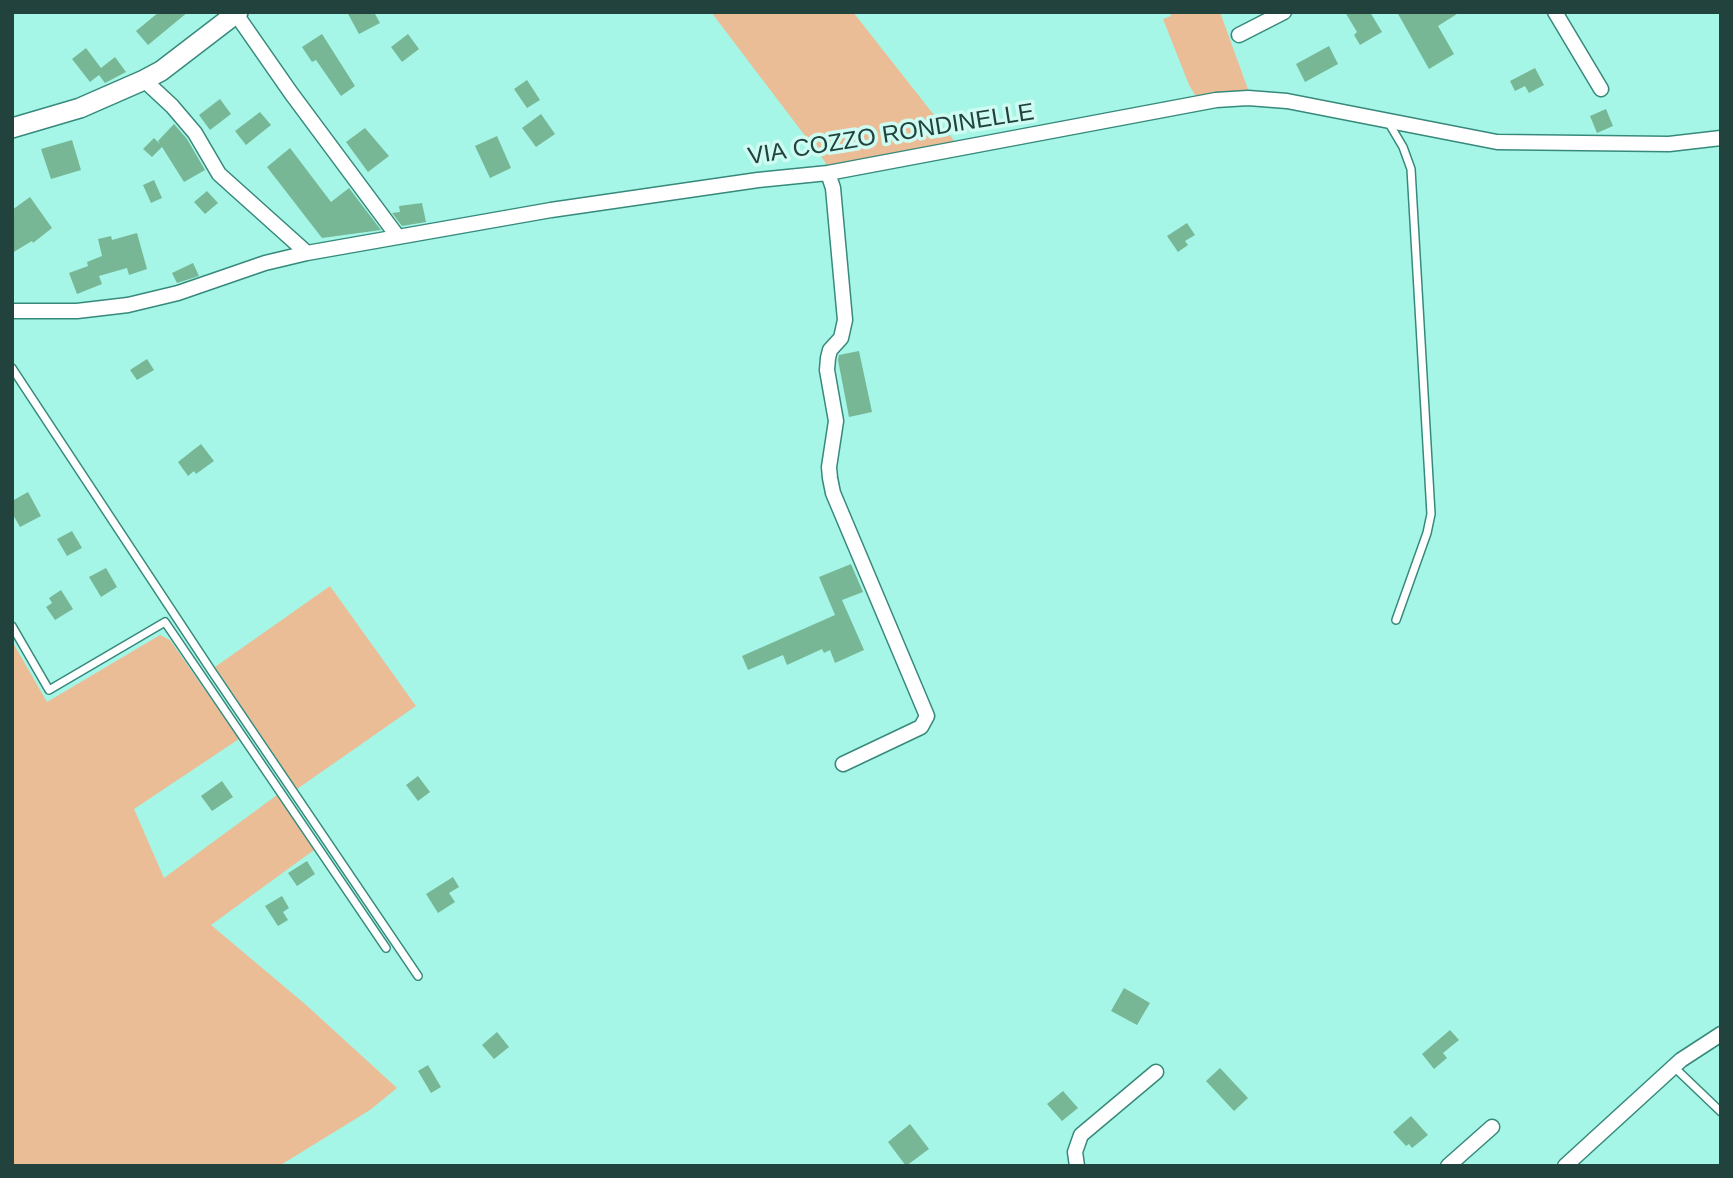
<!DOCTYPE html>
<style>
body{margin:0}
#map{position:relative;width:1733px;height:1178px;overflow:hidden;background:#a5f6e6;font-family:Arial,sans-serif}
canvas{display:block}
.frame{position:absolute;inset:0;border:14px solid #22433d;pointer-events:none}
</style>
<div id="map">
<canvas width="1733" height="1178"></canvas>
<div class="frame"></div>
</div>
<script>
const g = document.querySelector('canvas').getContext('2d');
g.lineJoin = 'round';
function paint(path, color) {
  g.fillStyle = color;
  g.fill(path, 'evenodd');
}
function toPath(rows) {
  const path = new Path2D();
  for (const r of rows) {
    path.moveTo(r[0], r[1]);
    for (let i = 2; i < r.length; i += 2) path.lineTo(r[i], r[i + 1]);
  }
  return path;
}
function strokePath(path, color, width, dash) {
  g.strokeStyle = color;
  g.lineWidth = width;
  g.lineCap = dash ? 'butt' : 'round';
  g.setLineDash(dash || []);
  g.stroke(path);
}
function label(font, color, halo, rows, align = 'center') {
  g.font = font + ' Arial,sans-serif';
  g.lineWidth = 7;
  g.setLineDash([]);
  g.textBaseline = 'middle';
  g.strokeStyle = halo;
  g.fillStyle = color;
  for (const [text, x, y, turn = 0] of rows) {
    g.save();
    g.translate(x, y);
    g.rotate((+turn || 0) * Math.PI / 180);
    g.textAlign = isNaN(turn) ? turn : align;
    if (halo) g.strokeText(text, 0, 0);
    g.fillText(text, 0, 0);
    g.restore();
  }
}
paint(toPath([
 [711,12,853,12,956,143,828,166],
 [1170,12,1220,12,1249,92,1197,98,1189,85,1163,19,1171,16],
 [330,586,416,706,297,789,215,667],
 [160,635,170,640,239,739,134,809,164,878,277,795,314,850,211,925,305,1004,397,1088,370,1110,279,1166,12,1166,12,641,47,702]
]), '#ebbd97');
paint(toPath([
 [159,12,188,12,148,45,136,31],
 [347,12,374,12,380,23,359,34],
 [1345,12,1370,12,1382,32,1360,45,1354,35,1357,32],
 [1397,12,1460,12,1438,26,1454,54,1429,69],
 [322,34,355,86,341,96,316,60,312,62,302,47],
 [408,34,419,49,402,62,391,47],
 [1329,46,1338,64,1305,82,1296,64],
 [86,48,101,68,115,57,126,72,105,83,99,75,90,82,72,59],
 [1535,68,1544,85,1529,93,1525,86,1515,91,1510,81],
 [527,80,540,100,527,108,514,89],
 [220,99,231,114,210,130,199,115],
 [1606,109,1613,126,1597,133,1590,116],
 [260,112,271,125,246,145,235,131],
 [541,114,555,134,536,147,522,128],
 [174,124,187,139,205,170,184,182,162,147,152,157,143,149,154,138,160,144,158,141],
 [365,128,389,156,368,172,346,142],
 [497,136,511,168,490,178,475,146],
 [72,140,81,170,51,179,41,149],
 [290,148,331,202,349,188,381,230,322,238,267,167],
 [154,180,162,198,151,203,143,185],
 [207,191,218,203,205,214,194,202],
 [30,197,52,228,33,243,32,241,12,253,12,210],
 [422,203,426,222,402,226,392,213,400,212,399,206],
 [1187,223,1195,235,1185,241,1188,245,1178,252,1167,236],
 [137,233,147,269,129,275,127,268,99,276,102,284,77,294,69,273,88,266,87,262,102,256,98,239,111,236,112,240],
 [193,263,199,276,177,283,172,273],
 [859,351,872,412,849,417,838,360,839,355],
 [147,359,154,370,137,380,130,370],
 [201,444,214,461,196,474,194,471,188,476,178,462],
 [28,492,41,516,20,527,12,513,12,501],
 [72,531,82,548,67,556,57,539],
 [851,564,863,592,842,600,864,650,835,663,830,650,824,653,822,649,787,665,783,655,748,670,742,656,835,615,819,577],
 [106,568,117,587,101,597,89,577],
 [61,590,73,609,55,620,46,607,52,603,49,598],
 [418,776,430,792,418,801,406,785],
 [222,781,233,797,212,811,201,796],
 [307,861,315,874,297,886,288,873],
 [453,877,459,887,449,893,455,902,438,913,426,894],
 [282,896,289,908,283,912,288,920,278,926,265,906],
 [1124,988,1150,1003,1137,1025,1111,1011],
 [1450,1030,1459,1040,1443,1053,1447,1058,1434,1069,1422,1054],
 [497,1032,509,1047,494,1059,482,1045],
 [428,1065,441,1087,431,1093,418,1071],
 [1220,1068,1248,1098,1234,1111,1206,1081],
 [1063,1091,1078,1108,1062,1121,1047,1104],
 [1411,1116,1428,1135,1412,1148,1409,1144,1406,1146,1393,1132],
 [910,1124,929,1149,906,1166,888,1142]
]), '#77b796');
const service = toPath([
 [1387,120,1403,147,1411,169,1431,514,1427,533,1396,620],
 [12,368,211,670,418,976],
 [12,626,49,690,165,622,386,948],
 [1674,1067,1721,1112]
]);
const minor = toPath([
 [1555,12,1601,89],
 [236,14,291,93,398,237],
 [1239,35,1284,12],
 [144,80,172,106,195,133,219,174,307,253,551,210,758,180,828,173,1216,100,1248,98,1287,101,1497,142,1669,144,1721,138],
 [828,173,833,188,845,320,841,338,830,350,828,358,827,370,836,421,829,467,830,478,833,493,927,716,921,727,843,764],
 [12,311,77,311,128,305,178,293,265,263,307,253],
 [1077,1166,1075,1152,1081,1135,1156,1072],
 [1448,1166,1492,1127],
 [1565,1166,1681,1060,1721,1034]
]);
const secondary = toPath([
 [12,128,80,108,144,80,161,71,238,12]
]);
strokePath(service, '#37897b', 10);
strokePath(minor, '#37897b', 17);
strokePath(secondary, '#37897b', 22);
strokePath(service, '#fff', 7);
strokePath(minor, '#fff', 14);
strokePath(secondary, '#fff', 19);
label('24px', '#22433d', '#cefcf2', [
 ["VIA COZZO RONDINELLE",891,135,-9]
]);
</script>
